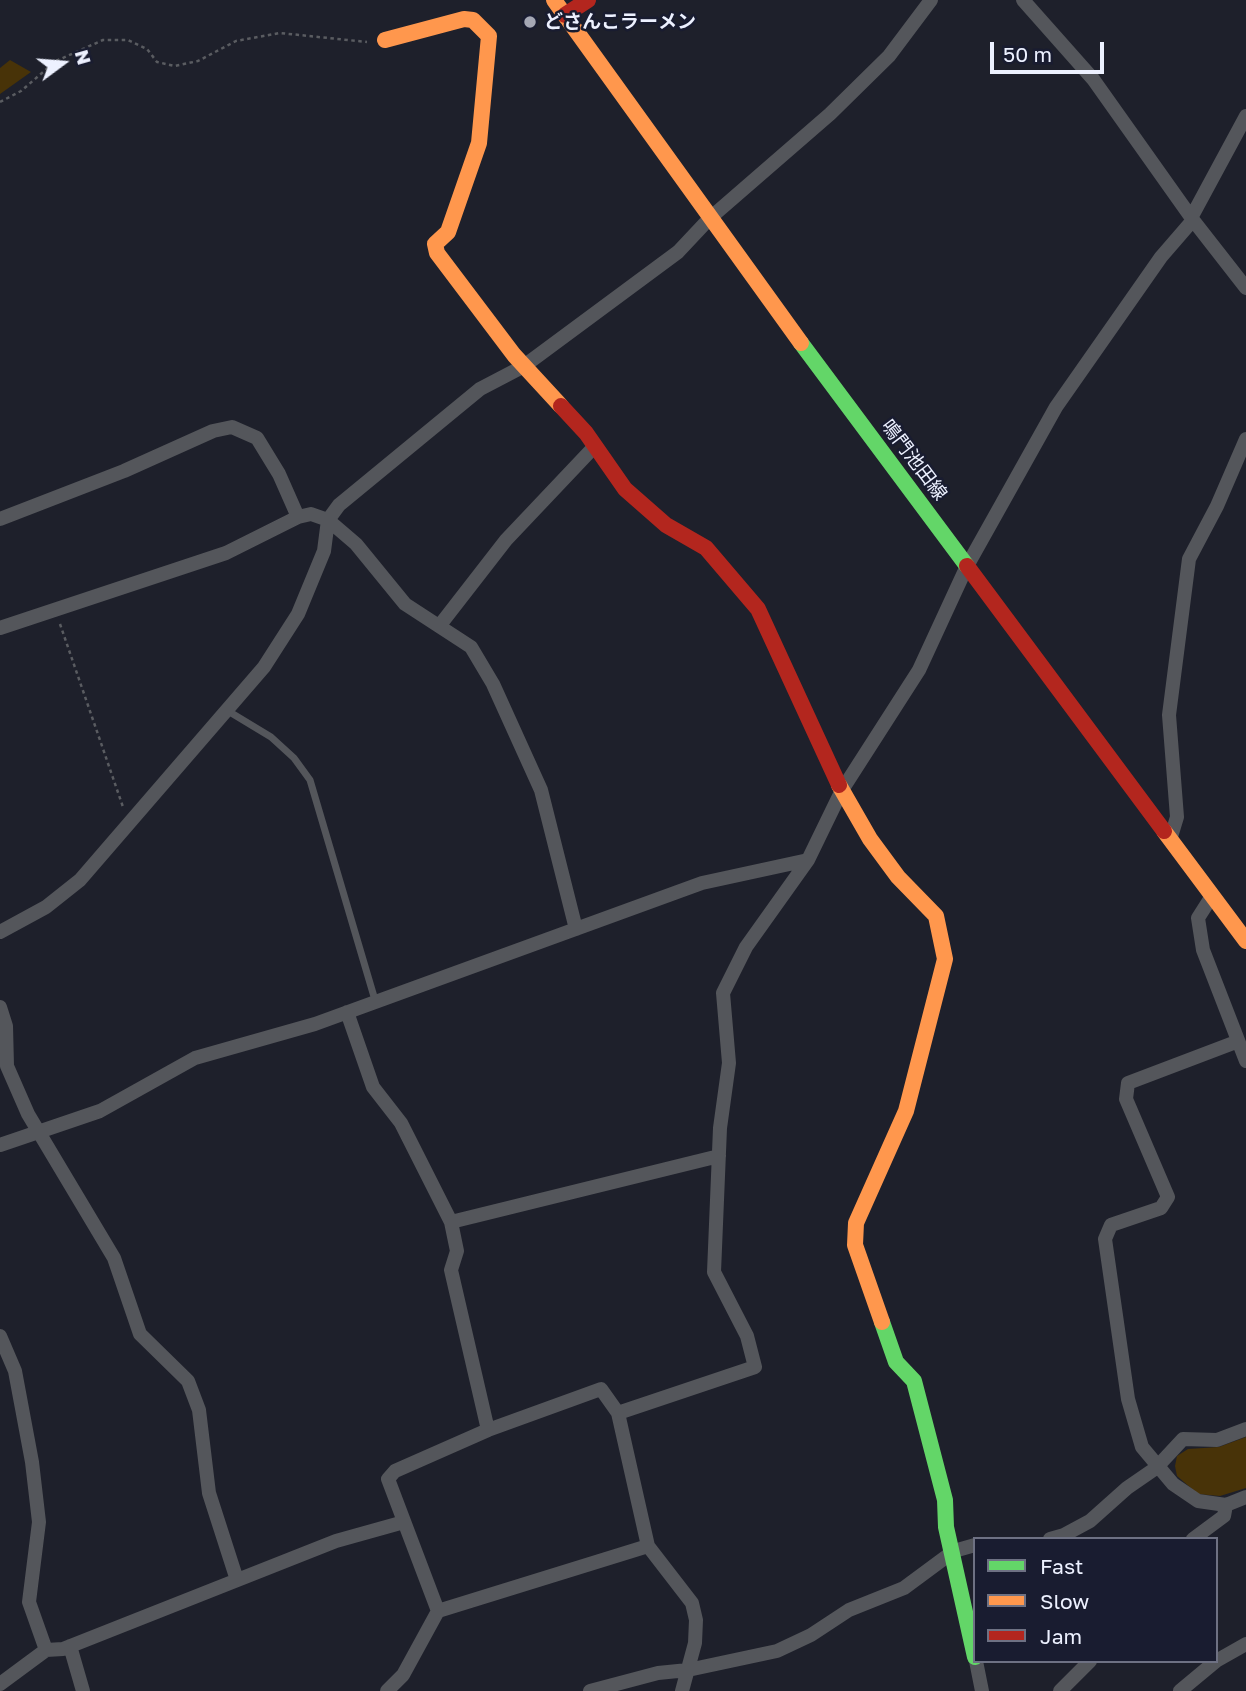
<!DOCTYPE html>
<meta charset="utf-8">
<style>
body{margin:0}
#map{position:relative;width:1246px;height:1691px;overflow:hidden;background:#1e202b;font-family:"Golos Text",sans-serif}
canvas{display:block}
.legend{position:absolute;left:973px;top:1537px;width:245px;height:126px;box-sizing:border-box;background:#191c30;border:2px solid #6e7183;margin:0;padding:9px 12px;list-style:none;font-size:21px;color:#edf1ff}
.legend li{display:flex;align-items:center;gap:14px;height:35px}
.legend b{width:35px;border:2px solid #6e7183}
.north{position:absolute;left:28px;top:28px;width:70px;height:70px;-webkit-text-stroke:5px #191c30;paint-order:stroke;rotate:74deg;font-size:19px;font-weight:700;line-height:28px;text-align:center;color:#edf1ff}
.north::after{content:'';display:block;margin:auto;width:24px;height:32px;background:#edf1ff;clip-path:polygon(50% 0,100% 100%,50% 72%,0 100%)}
.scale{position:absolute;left:990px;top:42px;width:114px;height:32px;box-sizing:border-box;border:4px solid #edf1ff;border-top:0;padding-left:9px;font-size:21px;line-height:24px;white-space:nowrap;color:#edf1ff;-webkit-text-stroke:5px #191c30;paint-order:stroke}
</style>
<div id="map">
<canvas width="1246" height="1691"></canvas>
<ul class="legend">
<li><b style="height:9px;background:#63d668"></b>Fast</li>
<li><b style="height:9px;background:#ff974d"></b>Slow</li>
<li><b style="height:9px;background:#b3261e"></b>Jam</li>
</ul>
<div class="north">N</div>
<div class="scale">50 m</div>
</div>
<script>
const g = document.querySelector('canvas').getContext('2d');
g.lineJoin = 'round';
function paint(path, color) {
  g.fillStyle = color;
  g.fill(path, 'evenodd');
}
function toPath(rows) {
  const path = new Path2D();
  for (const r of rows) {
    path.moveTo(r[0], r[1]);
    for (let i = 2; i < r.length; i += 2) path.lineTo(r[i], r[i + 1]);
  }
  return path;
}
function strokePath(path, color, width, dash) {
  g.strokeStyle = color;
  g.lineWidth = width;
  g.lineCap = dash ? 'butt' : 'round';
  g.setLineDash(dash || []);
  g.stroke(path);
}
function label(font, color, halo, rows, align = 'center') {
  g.font = font + ' "Golos Text","Noto Sans JP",sans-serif';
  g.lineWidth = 5;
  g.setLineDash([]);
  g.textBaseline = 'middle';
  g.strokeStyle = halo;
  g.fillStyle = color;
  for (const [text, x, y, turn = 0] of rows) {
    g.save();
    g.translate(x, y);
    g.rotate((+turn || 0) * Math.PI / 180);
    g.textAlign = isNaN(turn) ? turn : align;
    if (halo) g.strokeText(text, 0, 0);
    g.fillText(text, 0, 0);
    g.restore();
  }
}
paint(toPath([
 [10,60,31,72,0,94,0,68],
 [1246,1437,1246,1488,1220,1496,1198,1494,1177,1476,1175,1466,1177,1456,1188,1449,1219,1447]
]), '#483308');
strokePath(toPath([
 [0,102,21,91,56,61,103,40,128,40,147,49,157,62,175,66,198,61,236,41,280,33,367,42],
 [60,624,123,807]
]), '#5a5c61', 2.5, [3.5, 3.5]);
strokePath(toPath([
 [228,711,271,737,294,758,310,780,375,1000]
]), '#54565b', 7);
strokePath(toPath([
 [1023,0,1093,79,1193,220,1246,288],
 [1191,218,1246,116],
 [0,519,124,471,213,431,232,427,257,438,279,474,298,517],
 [440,625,506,540,595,446],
 [0,628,226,553,298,517,311,514,328,520,356,544,405,604,471,647,493,684,541,790,576,929],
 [1170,840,1177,817,1169,715,1189,559,1217,506,1246,439],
 [1212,896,1198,918,1203,950,1246,1061],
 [0,932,46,907,80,880,264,667,298,614,324,551,328,520,339,505,480,389,524,366,678,252,709,219,830,114,889,56,931,0],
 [0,1007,6,1026,7,1066,28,1114,114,1258,140,1334,188,1381,199,1410,209,1493,237,1580],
 [347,1012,373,1087,401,1123,451,1222,457,1251,451,1270,488,1430,395,1471,388,1479,438,1611,403,1675,387,1691],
 [0,1145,100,1111,195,1058,315,1024,702,883,808,860],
 [451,1222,719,1156],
 [0,1336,15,1371,32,1462,39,1522,29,1602,46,1650],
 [618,1413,648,1546,692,1603,696,1620,695,1643,682,1691],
 [488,1430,601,1389,618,1413,755,1367,747,1336,714,1272,720,1128,729,1063,723,993,746,947,808,860,842,790,919,670,967,566,1056,407,1161,257,1193,220],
 [1226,1505,1198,1501,1173,1484,1142,1447,1128,1399,1105,1239,1111,1225,1161,1208,1168,1197,1126,1099,1128,1083,1236,1042],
 [1050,1539,1064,1535,1090,1521,1127,1488,1156,1468,1183,1439,1217,1440,1246,1429],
 [1193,1539,1224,1516,1226,1505,1246,1497],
 [438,1611,648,1546],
 [70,1646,83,1691],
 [976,1661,982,1691],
 [1216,1661,1246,1644],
 [0,1684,46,1650,63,1649,336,1541,404,1522],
 [590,1691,658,1673,688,1670,777,1651,811,1635,849,1610,904,1588,954,1551,975,1545],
 [1060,1691,1090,1661],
 [1180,1691,1216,1661]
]), '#54565b', 14);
strokePath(toPath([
 [801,343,967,566],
 [882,1322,896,1362,914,1381,945,1500,946,1527,975,1657]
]), '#63d668', 16);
strokePath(toPath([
 [554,0,801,343],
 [385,40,464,19,473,20,489,36,479,143,448,232,435,244,437,253,514,355,561,406],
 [839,785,870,839,898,877,936,916,945,959,906,1111,856,1223,855,1245,882,1322],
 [1164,831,1246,941]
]), '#ff974d', 16);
strokePath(toPath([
 [565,15,588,0],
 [561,406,586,433,625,489,666,525,706,548,758,609,839,785],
 [967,566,1164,831]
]), '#b3261e', 16);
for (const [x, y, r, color] of [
 [530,22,7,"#a5a8b5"]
]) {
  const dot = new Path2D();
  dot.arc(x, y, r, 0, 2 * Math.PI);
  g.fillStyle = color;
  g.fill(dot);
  strokePath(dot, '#191c30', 2.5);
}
label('bold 19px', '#edf1ff', '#191c30', [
 ["どさんこラーメン",544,22]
], 'left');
label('19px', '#edf1ff', '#191c30', [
 ["鳴門池田線",914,460,53]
]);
</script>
